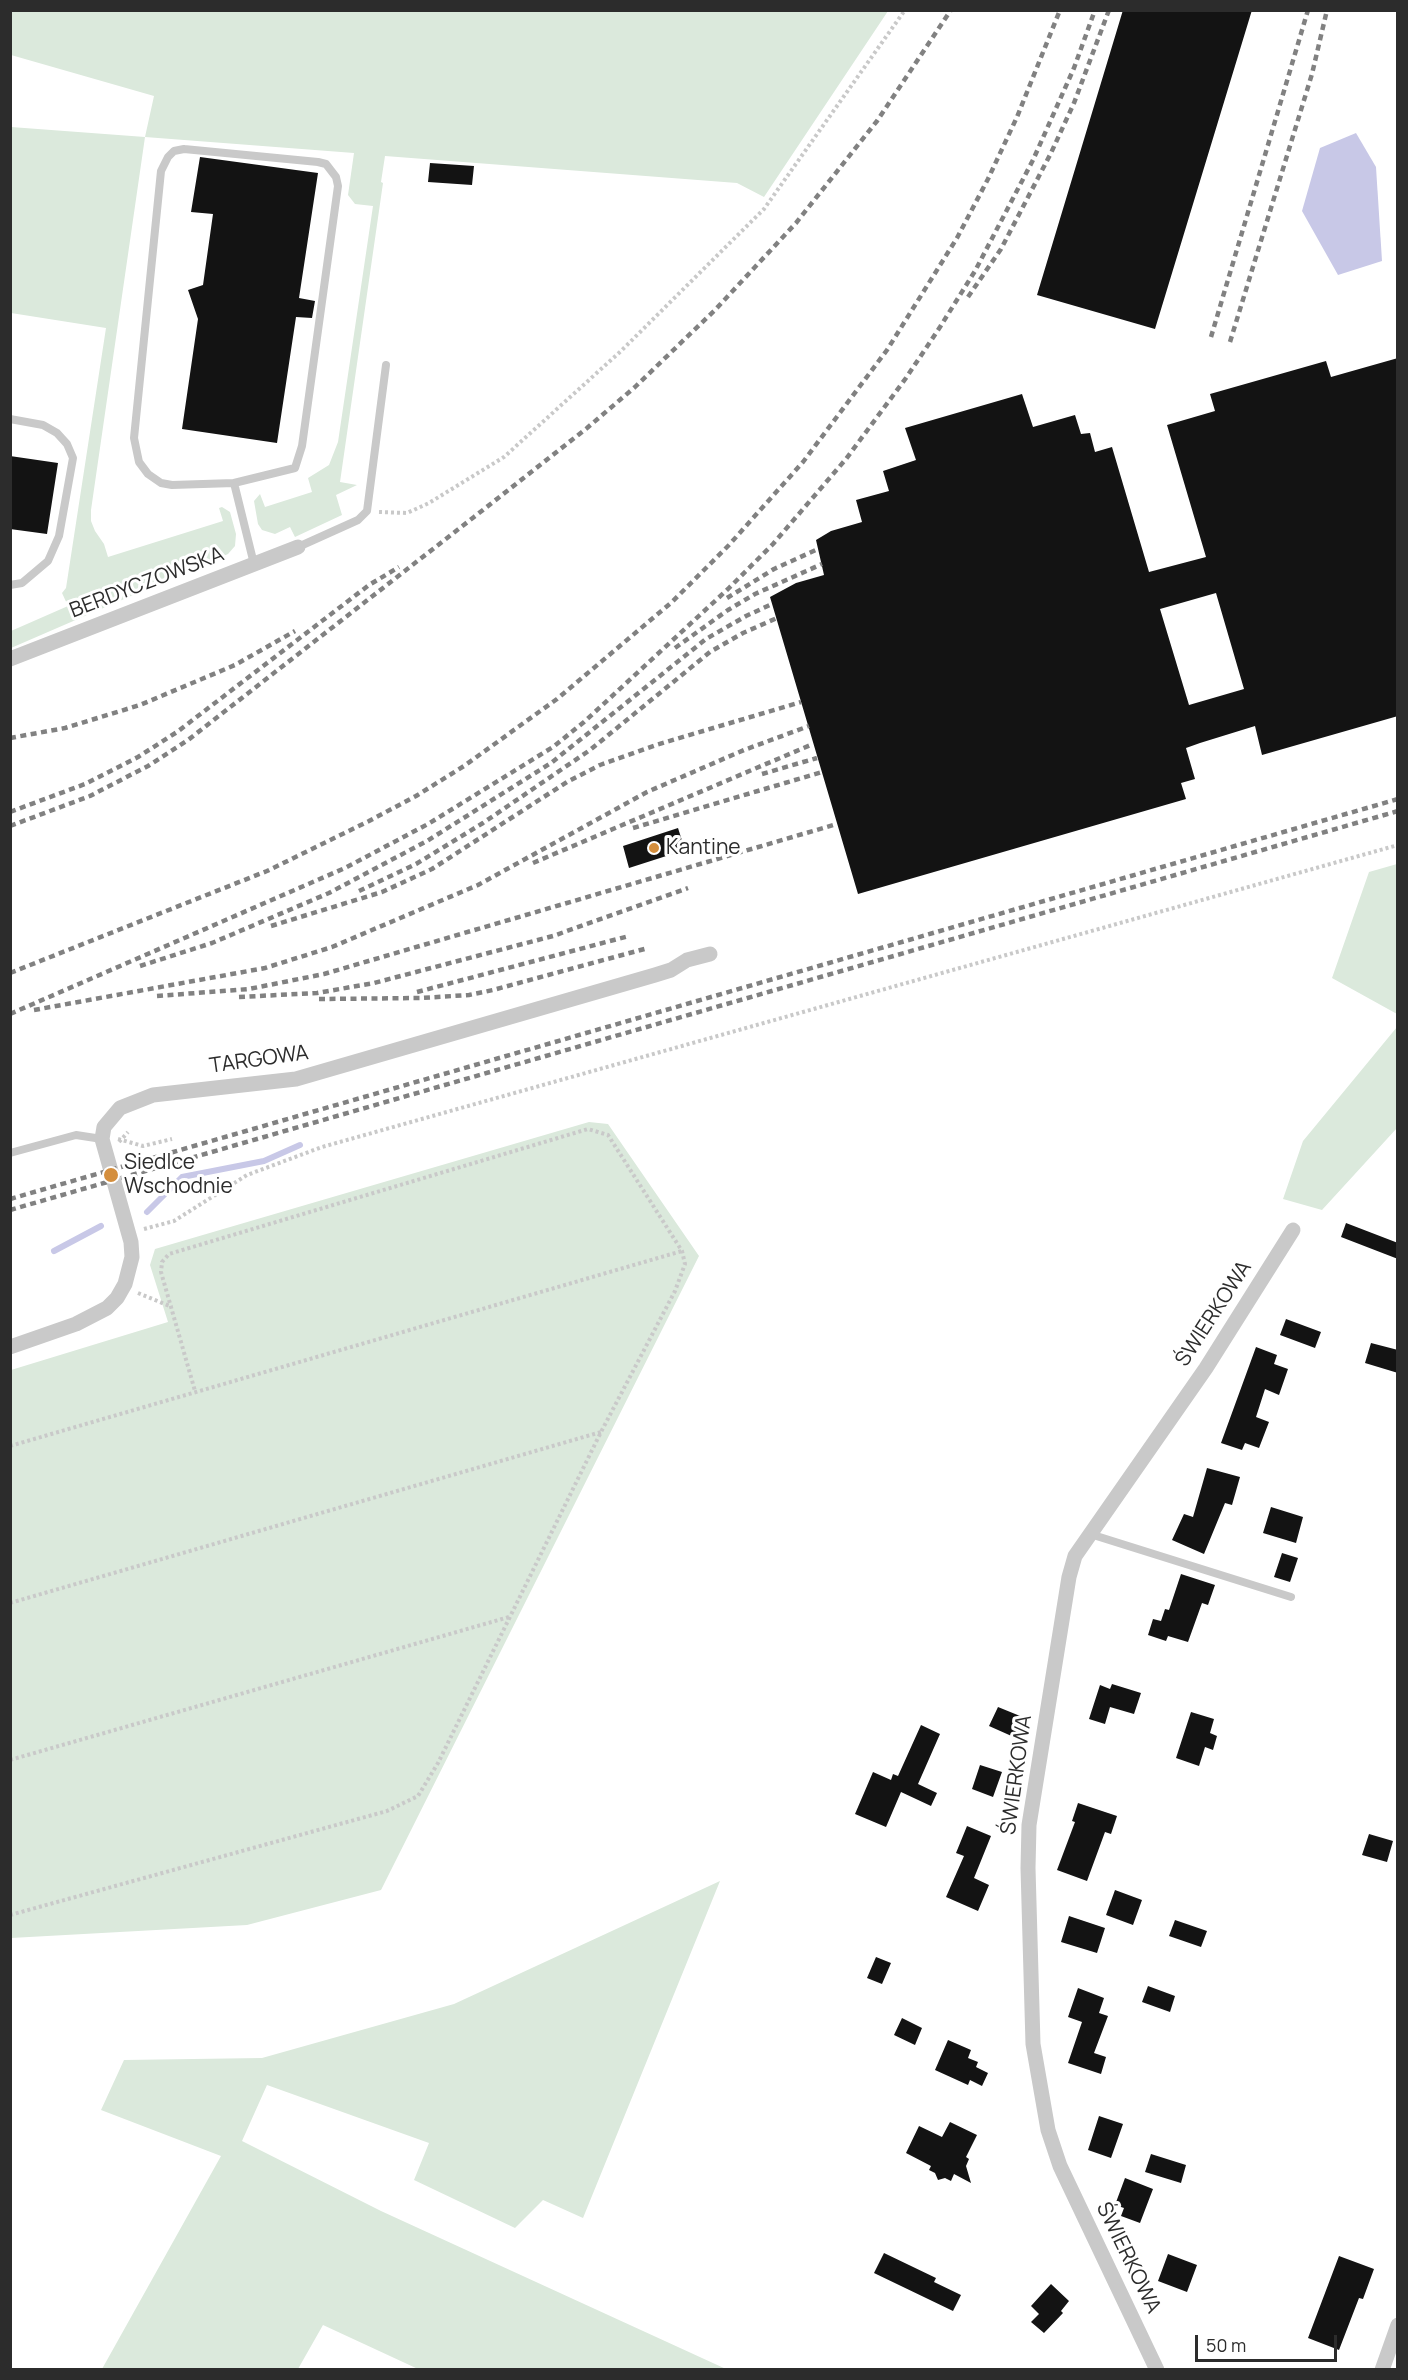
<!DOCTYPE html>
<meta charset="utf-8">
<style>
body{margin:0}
#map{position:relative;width:1408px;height:2380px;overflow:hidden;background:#fff;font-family:Manrope,sans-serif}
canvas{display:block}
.frame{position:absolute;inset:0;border:12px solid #2c2c2c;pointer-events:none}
.scale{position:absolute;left:1195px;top:2335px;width:142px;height:27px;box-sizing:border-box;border:3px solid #2c2c2c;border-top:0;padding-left:8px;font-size:18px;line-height:21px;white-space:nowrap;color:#2c2c2c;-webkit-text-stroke:4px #fff;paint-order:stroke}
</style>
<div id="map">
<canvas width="1408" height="2380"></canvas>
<div class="frame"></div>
<div class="scale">50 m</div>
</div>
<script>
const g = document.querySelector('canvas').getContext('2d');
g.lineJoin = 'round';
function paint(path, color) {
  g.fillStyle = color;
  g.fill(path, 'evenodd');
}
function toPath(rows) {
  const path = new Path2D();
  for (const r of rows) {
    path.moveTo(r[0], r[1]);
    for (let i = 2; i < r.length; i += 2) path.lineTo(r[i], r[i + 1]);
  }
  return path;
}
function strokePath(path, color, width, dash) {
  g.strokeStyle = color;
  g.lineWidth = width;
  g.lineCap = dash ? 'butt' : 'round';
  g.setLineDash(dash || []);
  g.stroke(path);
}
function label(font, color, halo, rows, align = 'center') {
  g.font = font + ' Manrope,sans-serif';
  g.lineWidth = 6;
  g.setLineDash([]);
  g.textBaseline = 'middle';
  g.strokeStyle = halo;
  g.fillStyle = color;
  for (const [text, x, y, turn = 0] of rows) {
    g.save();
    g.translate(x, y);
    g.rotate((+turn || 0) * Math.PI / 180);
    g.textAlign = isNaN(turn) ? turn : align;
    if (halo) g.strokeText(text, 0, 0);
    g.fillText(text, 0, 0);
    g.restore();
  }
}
paint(toPath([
 [10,11,11,10,888,11,764,197,737,183,385,156,381,182,383,183,340,482,357,485,336,495,342,515,295,537,290,527,275,534,262,530,258,524,254,501,260,494,265,507,312,492,308,478,329,465,338,442,373,206,355,204,348,195,354,153,145,137,91,510,91,521,95,531,104,544,108,557,223,521,219,508,222,507,230,512,236,534,235,546,228,554,11,648,11,631,68,606,62,593,66,588,106,328,11,313,11,127,145,137,154,96,11,55],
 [1397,864,1398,864,1397,1014,1332,978,1369,872],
 [1397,1027,1397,1128,1322,1210,1283,1199,1303,1141],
 [589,1122,608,1124,699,1256,381,1890,247,1925,11,1938,11,1370,168,1322,150,1265,155,1249],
 [720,1881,583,2218,543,2200,515,2228,414,2180,429,2143,267,2085,242,2141,381,2211,726,2369,418,2369,323,2325,298,2369,102,2369,221,2156,101,2110,124,2060,262,2058,454,2004]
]), '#dbe9dc');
paint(toPath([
 [1356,133,1376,167,1382,261,1338,275,1302,211,1320,148]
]), '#c8c8e7');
strokePath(toPath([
 [147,1212,182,1177,264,1161,300,1145],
 [54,1251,101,1226]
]), '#c8c8e7', 6);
paint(toPath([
 [1123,10,1252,10,1155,329,1037,295],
 [200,157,318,173,299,298,315,301,312,318,296,317,277,443,182,429,198,319,188,290,203,285,213,214,191,212],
 [430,163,474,166,472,185,428,182],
 [1398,358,1398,716,1262,755,1255,726,1200,743,1186,748,1195,779,1181,783,1186,799,858,894,770,597,796,583,824,575,816,540,831,531,862,522,856,500,889,491,883,471,916,460,905,428,1022,394,1033,427,1075,415,1081,434,1090,433,1095,452,1112,447,1149,572,1206,557,1167,425,1215,411,1210,394,1326,361,1331,377],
 [1216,593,1244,689,1189,705,1160,609],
 [10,456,58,463,47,534,10,529],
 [678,828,685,850,629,868,623,846],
 [1346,1223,1398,1243,1398,1259,1341,1237],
 [1286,1319,1321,1332,1315,1348,1280,1335],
 [1371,1343,1398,1350,1398,1373,1365,1363],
 [1256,1347,1277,1355,1274,1364,1288,1369,1279,1395,1265,1389,1256,1417,1269,1422,1259,1448,1245,1443,1242,1450,1221,1443],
 [1207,1468,1240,1477,1232,1505,1225,1503,1204,1554,1172,1540,1184,1514,1193,1517],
 [1271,1507,1303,1517,1296,1543,1263,1533],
 [1282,1553,1298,1558,1290,1582,1274,1577],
 [1181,1574,1215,1585,1208,1605,1202,1603,1188,1642,1168,1636,1166,1641,1148,1635,1153,1619,1161,1621,1165,1609,1169,1610],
 [1112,1684,1141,1693,1134,1714,1110,1707,1105,1724,1089,1719,1100,1685,1110,1689],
 [998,1707,1025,1718,1016,1738,989,1726],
 [1191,1712,1214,1719,1210,1733,1217,1736,1213,1750,1205,1747,1199,1766,1176,1758],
 [921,1725,940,1734,918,1784,937,1793,931,1806,901,1792,886,1827,855,1814,873,1772,891,1780,893,1774,898,1776],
 [980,1765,1002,1772,993,1797,972,1789],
 [1078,1803,1117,1816,1111,1834,1105,1832,1087,1881,1057,1870,1075,1822,1072,1821],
 [967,1826,991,1836,974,1878,989,1885,978,1911,946,1897,964,1856,956,1853],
 [1369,1834,1393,1841,1387,1862,1362,1855],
 [1115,1890,1142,1900,1133,1925,1106,1915],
 [1069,1916,1105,1928,1097,1953,1061,1942],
 [1175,1920,1207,1931,1201,1947,1169,1936],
 [876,1957,891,1963,882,1984,867,1978],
 [1148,1986,1175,1996,1170,2012,1142,2002],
 [1078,1988,1104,1998,1099,2013,1108,2016,1094,2053,1106,2057,1101,2074,1068,2063,1082,2022,1068,2017],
 [902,2018,922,2028,915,2045,894,2035],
 [948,2040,971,2050,968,2058,978,2062,976,2067,988,2073,982,2086,970,2080,968,2085,935,2070],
 [1099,2116,1123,2124,1111,2158,1088,2150],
 [950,2122,977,2135,966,2157,969,2159,966,2166,971,2183,954,2174,951,2181,945,2178,938,2180,935,2173,929,2170,931,2166,906,2153,919,2126,942,2137],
 [1151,2154,1186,2165,1181,2183,1145,2172],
 [1125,2178,1153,2189,1140,2223,1121,2216,1124,2208,1115,2205],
 [884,2253,936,2278,934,2282,961,2295,953,2311,874,2273],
 [1168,2254,1197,2265,1187,2292,1158,2281],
 [1339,2256,1374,2269,1363,2299,1359,2298,1339,2350,1308,2338],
 [1051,2284,1069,2301,1061,2311,1063,2313,1044,2333,1031,2322,1039,2314,1031,2306]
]), '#131313');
strokePath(toPath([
 [379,512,407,513,429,503,504,457,621,351,764,209,905,10],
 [118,1139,143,1146,172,1139],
 [119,1142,128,1132],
 [144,1229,174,1221,247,1175,322,1147,1398,845],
 [138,1293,172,1307],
 [10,1446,682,1251],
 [10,1603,601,1432],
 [10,1760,509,1617],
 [10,1915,387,1811,418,1796,438,1763,601,1432,675,1291,685,1264,682,1251,608,1135,588,1129,169,1254,162,1262,161,1272,195,1391]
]), '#c9c9c9', 4, [3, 3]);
strokePath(toPath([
 [184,149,318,162,326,164,336,177,338,186,302,446,295,468,234,483,172,485,161,483,148,474,139,462,134,438,161,171,168,157,174,151,184,149],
 [10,419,43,425,57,433,67,444,73,458,59,536,48,561,22,583,10,585],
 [234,483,254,564],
 [298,547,358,520,367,511,386,365],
 [10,1153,76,1135,102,1139],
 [1090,1534,1291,1597]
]), '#c9c9c9', 8);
strokePath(toPath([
 [10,659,298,547],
 [10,1347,76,1324,107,1308,117,1298,125,1284,132,1257,131,1242,102,1139,104,1127,120,1108,153,1095,296,1079,655,975,671,970,687,960,710,954],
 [1157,2370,1060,2166,1048,2130,1033,2044,1028,1868,1029,1825,1069,1577,1075,1556,1206,1368,1293,1230],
 [1382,2370,1398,2325]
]), '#c9c9c9', 15);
strokePath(toPath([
 [968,297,1001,249,1051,153,1074,103,1109,10],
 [1211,337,1308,10],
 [1230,342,1312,74,1327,10],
 [727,598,774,569,818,549],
 [675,648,728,610,755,594,822,564],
 [10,738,65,728,140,705,235,665,295,631],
 [762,774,817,758],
 [10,812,85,784,138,757,177,732,369,585,399,567],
 [10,826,90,796,148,766,188,740,474,517,587,428,635,387,715,310,796,223,877,121,951,10],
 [633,828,822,772],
 [533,863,813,744],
 [359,891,416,864,483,823,590,750,710,652,743,633,777,618],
 [271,926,382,892,432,869,567,782,600,765,656,745,801,702],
 [140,966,212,943,329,893,427,841,551,763,706,639,746,616,772,604],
 [10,973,267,871,369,821,416,796,464,766,557,699,672,602,729,545,803,462,887,350,957,238,988,179,1017,117,1060,10],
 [417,992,629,936],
 [157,996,249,989,324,974,837,824],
 [239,997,317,993,374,983,553,936,688,888],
 [319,999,421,998,469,995,493,990,648,948],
 [34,1010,265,968,332,947,478,885,647,792,744,750,809,726],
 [10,1014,345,868,428,824,553,747,584,722,728,589,773,544,846,459,906,378,940,327,975,271,1033,160,1074,68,1095,10],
 [10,1199,1398,799],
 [10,1210,1398,811]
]), '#818181', 4.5, [6, 4.5]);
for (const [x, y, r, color] of [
 [654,848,6,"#d48e3d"],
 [111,1175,8,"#d48e3d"]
]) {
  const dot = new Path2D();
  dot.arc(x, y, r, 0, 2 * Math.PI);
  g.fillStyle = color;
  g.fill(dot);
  strokePath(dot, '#fff', 2);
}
label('21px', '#2c2c2c', '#fff', [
 ["BERDYCZOWSKA",147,583,-21],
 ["TARGOWA",259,1060,-8],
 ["ŚWIERKOWA",1214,1314,-57],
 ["ŚWIERKOWA",1017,1775,-82],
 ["ŚWIERKOWA",1128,2258,64]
]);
label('21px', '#2c2c2c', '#fff', [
 ["Kantine",666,848],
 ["Siedlce",124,1163],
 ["Wschodnie",124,1187]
], 'left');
</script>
